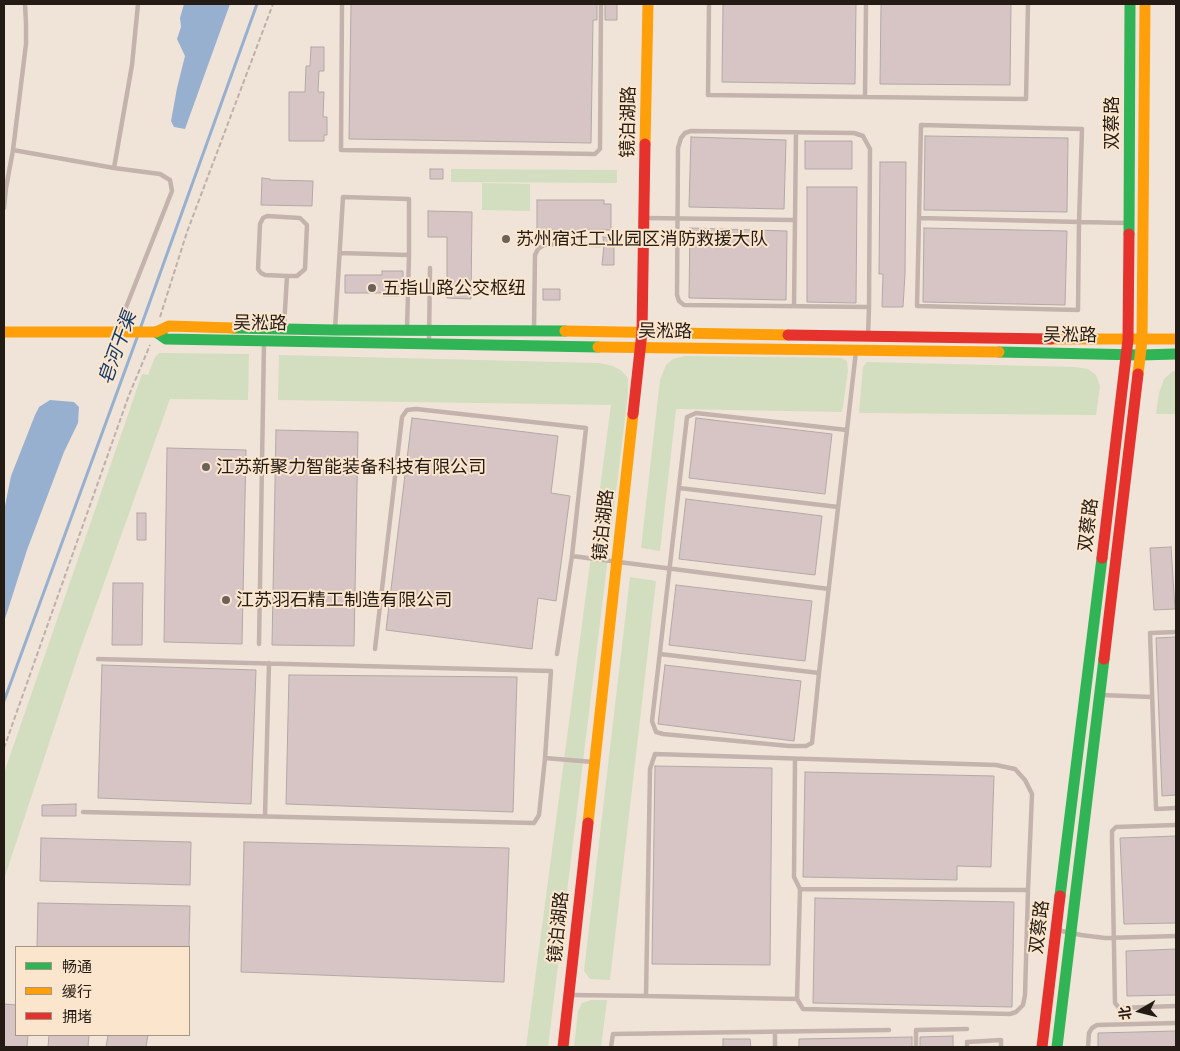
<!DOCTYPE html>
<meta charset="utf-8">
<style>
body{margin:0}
#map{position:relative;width:1180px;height:1051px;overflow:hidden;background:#f0e4d8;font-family:Ubuntu,"Noto Sans SC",sans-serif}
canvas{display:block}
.frame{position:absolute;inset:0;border:5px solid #241c14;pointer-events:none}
.legend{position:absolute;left:15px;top:946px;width:175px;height:90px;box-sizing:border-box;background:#fbe5cd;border:1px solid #a59583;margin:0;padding:6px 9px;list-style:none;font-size:15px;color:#241c14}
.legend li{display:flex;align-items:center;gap:10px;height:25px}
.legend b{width:25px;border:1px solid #a59583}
.north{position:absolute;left:1115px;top:986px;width:50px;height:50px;-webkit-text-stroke:4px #fbe5cd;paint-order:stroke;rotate:262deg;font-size:14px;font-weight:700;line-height:20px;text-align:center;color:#241c14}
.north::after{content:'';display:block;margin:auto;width:18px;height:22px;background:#241c14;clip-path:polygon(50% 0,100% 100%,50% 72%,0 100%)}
</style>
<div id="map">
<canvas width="1180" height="1051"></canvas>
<div class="frame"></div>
<ul class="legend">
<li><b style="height:6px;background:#30b455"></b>畅通</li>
<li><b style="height:6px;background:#ff9f0a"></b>缓行</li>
<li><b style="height:6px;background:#e5322d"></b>拥堵</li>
</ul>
<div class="north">北</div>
</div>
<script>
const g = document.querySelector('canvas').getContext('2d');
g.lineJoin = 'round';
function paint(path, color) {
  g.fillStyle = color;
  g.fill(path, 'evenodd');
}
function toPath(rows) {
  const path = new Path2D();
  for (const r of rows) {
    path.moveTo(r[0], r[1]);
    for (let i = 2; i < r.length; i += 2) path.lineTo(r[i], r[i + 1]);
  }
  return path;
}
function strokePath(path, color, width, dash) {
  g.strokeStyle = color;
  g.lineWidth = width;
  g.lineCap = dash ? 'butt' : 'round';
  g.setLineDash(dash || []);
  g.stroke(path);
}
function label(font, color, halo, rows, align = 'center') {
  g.font = font + ' Ubuntu,"Noto Sans SC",sans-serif';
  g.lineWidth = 4;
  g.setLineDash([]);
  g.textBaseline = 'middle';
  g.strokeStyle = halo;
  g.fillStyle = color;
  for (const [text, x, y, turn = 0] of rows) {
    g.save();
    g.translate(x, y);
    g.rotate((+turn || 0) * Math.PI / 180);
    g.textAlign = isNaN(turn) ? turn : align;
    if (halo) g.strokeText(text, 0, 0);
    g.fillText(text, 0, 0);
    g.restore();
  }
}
paint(toPath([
 [451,169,617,170,617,183,451,182],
 [482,183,530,184,530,211,482,210],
 [159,353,249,354,248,400,170,399,79,653,4,879,4,773,142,374,148,375,155,357],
 [279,355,599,363,613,366,622,371,628,378,628,394,548,1047,526,1047,611,405,278,400],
 [685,356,841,358,847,361,848,371,842,412,676,409,660,551,641,548,660,380,666,365,673,359],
 [867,362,1075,367,1088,369,1096,375,1100,386,1096,415,859,413,863,367],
 [1176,370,1176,414,1156,414,1159,393,1164,379,1172,372],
 [630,577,656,581,610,980,590,979,584,971],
 [591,1000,607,1000,601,1047,574,1047,578,1011,582,1003]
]), '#d2debf');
paint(toPath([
 [184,4,230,4,185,129,174,127,171,121,177,88,185,56,177,39,181,27,180,18],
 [50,400,74,402,79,407,78,423,64,452,27,550,4,622,4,511,11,476,35,415,39,407]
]), '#98b0cf');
strokePath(toPath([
 [140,329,257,4],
 [4,701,138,335]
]), '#98b0cf', 3);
const building = toPath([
 [351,4,597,4,597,20,593,20,591,143,349,139,351,4],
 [605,4,617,4,617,20,605,20,605,4],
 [723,4,856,4,855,84,722,82,723,4],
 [881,4,1011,4,1010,85,880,84,881,4],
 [311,47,324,47,324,71,319,71,318,92,324,92,323,117,327,117,327,135,324,135,324,141,289,141,289,92,305,92,306,66,310,66,311,47],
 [925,136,1068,138,1067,212,924,210,925,136],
 [691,137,786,140,784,209,689,207,691,137],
 [805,141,852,141,852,169,805,169,805,141],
 [880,162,906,162,905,274,903,307,882,307,883,274,879,274,880,162],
 [430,169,443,169,443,179,430,179,430,169],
 [262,178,270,179,270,180,313,181,312,206,261,205,262,178],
 [807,187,857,187,856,303,807,302,807,187],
 [537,200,604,200,604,204,611,204,611,230,537,230,537,200],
 [428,211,472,212,471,299,447,298,447,237,428,237,428,211],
 [690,228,787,231,786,300,689,298,690,228],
 [924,228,1067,231,1065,305,923,302,924,228],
 [603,237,614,238,614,265,602,265,604,245,603,237],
 [382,271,403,271,403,296,383,296,383,293,345,293,345,275,382,275,382,271],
 [543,289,560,289,560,300,543,300,543,289],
 [412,418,558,436,551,493,570,496,556,601,538,598,532,649,386,630,412,418],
 [696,418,832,434,825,494,689,478,696,418],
 [276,430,358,432,354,646,272,645,276,430],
 [167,448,246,450,242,644,164,642,167,448],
 [686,499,822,516,815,575,679,559,686,499],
 [137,513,146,513,146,540,137,540,137,513],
 [1171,547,1175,609,1154,610,1150,548,1171,547],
 [113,583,143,583,142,645,112,645,113,583],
 [676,585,812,601,805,661,669,645,676,585],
 [1176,637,1176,795,1162,796,1156,638,1176,637],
 [102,665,256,670,251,804,98,798,102,665],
 [665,665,801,681,794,741,658,724,665,665],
 [289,675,517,677,513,812,286,804,289,675],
 [655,766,772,768,770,965,652,964,655,766],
 [805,772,994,776,991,867,957,866,957,880,803,877,805,772],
 [76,804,76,816,42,816,42,805,76,804],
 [1176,836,1176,923,1124,924,1120,838,1176,836],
 [41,838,191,842,190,885,40,881,41,838],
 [244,842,509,848,504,982,241,972,244,842],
 [815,898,1014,902,1012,1007,813,1003,815,898],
 [38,903,190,906,189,947,37,947,38,903],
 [1176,949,1176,995,1127,996,1126,951,1176,949],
 [4,1004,16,1005,16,1035,28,1035,27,1047,4,1047,4,1004],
 [1176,1031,1176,1047,1098,1047,1098,1033,1176,1031],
 [49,1035,89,1035,88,1047,48,1047,49,1035],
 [108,1035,148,1035,146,1047,106,1047,108,1035],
 [953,1036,953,1047,920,1047,920,1037,953,1036],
 [912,1037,912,1047,799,1047,799,1039,912,1037],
 [723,1039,750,1039,751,1047,723,1047,723,1039]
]);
paint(building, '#d7c5c6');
strokePath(building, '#b2a8a5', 1);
strokePath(toPath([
 [160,317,187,232,273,4],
 [4,748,129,395,150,345]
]), '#beb0aa', 2, [5, 2.5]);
strokePath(toPath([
 [342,4,341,150,595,154,600,149,601,4],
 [709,4,708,95,1026,99,1028,4],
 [865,97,866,4],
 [13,150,114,168,160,174,170,180,172,191,117,330],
 [114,168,132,65,138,4],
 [4,208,6,188,13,150,26,44,26,24,25,4],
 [645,218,795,220],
 [919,218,921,125,1082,129,1079,222,1078,310,917,306,919,218,1079,222,1128,223],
 [794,306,796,133],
 [284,327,287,276,265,275,261,273,258,269,260,224,263,218,267,216,300,218,307,225,305,269,297,276,287,276],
 [335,329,343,197,409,199,409,255,340,253],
 [407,329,409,255],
 [534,329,535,255,538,249,544,245,550,244,600,245],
 [868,336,869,307,870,149,863,136,854,133,691,131,685,133,681,138,678,148,677,295,679,301,684,305,869,307],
 [429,343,430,268],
 [847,430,696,413,687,417,652,721,656,732,663,734,789,746,806,746,812,743,819,673,847,430,856,351],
 [679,488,838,507],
 [1176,632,1150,633,1156,809,1176,808],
 [259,644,264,343],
 [375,649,402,417,407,410,416,409,586,428,572,556,829,589],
 [557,654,572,556],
 [660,654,819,673],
 [98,659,551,671,545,758,593,762],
 [1101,695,1152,697],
 [795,759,794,877,800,889],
 [83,812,534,823,539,815,545,758],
 [265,816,269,663],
 [1176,825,1116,827,1112,831,1112,839,1115,1003,1119,1008,1176,1006],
 [1057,930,1081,935,1105,938,1176,936],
 [570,995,646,996,797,999,800,889,1028,890,1032,794,1025,780,1015,769,996,765,655,754,650,769,646,996],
 [797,999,803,1009,1010,1014,1016,1012,1023,1005,1025,995,1028,890],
 [775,1032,775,1047],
 [611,1047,613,1034,889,1030],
 [916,1047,916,1030,967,1029],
 [967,1047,967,1042,1001,1040,1001,1047],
 [1088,1047,1089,1033,1092,1028,1097,1025,1176,1023]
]), '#c4b3ad', 4.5);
strokePath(toPath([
 [1129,234,1130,4],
 [233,328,335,330,565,331],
 [156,332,166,339,598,347],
 [999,352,1140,355,1176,354],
 [1060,896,1102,558],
 [1057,1047,1104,659]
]), '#30b455', 11);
strokePath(toPath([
 [645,144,648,4],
 [565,331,788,335],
 [4,332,156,332,169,326,233,328],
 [1051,339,1176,339],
 [598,347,999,352],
 [1138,374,1142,340,1145,4],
 [588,823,633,414]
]), '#ff9f0a', 11);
strokePath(toPath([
 [788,335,1051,339],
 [633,414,642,332,645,144],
 [1102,558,1128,340,1129,234],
 [1104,659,1138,374],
 [563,1047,588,823],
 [1042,1047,1060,896]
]), '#e5322d', 11);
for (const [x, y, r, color] of [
 [506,239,5,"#6b6259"],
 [372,288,5,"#6b6259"],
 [206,467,5,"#6b6259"],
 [226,600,5,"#6b6259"]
]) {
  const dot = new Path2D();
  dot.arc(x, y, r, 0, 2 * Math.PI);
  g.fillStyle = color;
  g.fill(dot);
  strokePath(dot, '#fbe5cd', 2);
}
label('18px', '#241c14', '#fbe5cd', [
 ["镜泊湖路",628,122,-89],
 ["双蔡路",1112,123,-90],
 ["吴淞路",260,323,1],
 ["吴淞路",665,331,1],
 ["吴淞路",1070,335,1],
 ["镜泊湖路",603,525,-84],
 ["双蔡路",1088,525,-83],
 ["镜泊湖路",558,927,-84],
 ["双蔡路",1039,927,-83]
]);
label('18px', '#241c14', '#fbe5cd', [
 ["苏州宿迁工业园区消防救援大队",516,239],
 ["五指山路公交枢纽",382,288],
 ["江苏新聚力智能装备科技有限公司",216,467],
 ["江苏羽石精工制造有限公司",236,600]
], 'left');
label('italic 19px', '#113a69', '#fbe5cd', [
 ["皂河干渠",117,348,-70]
]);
</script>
